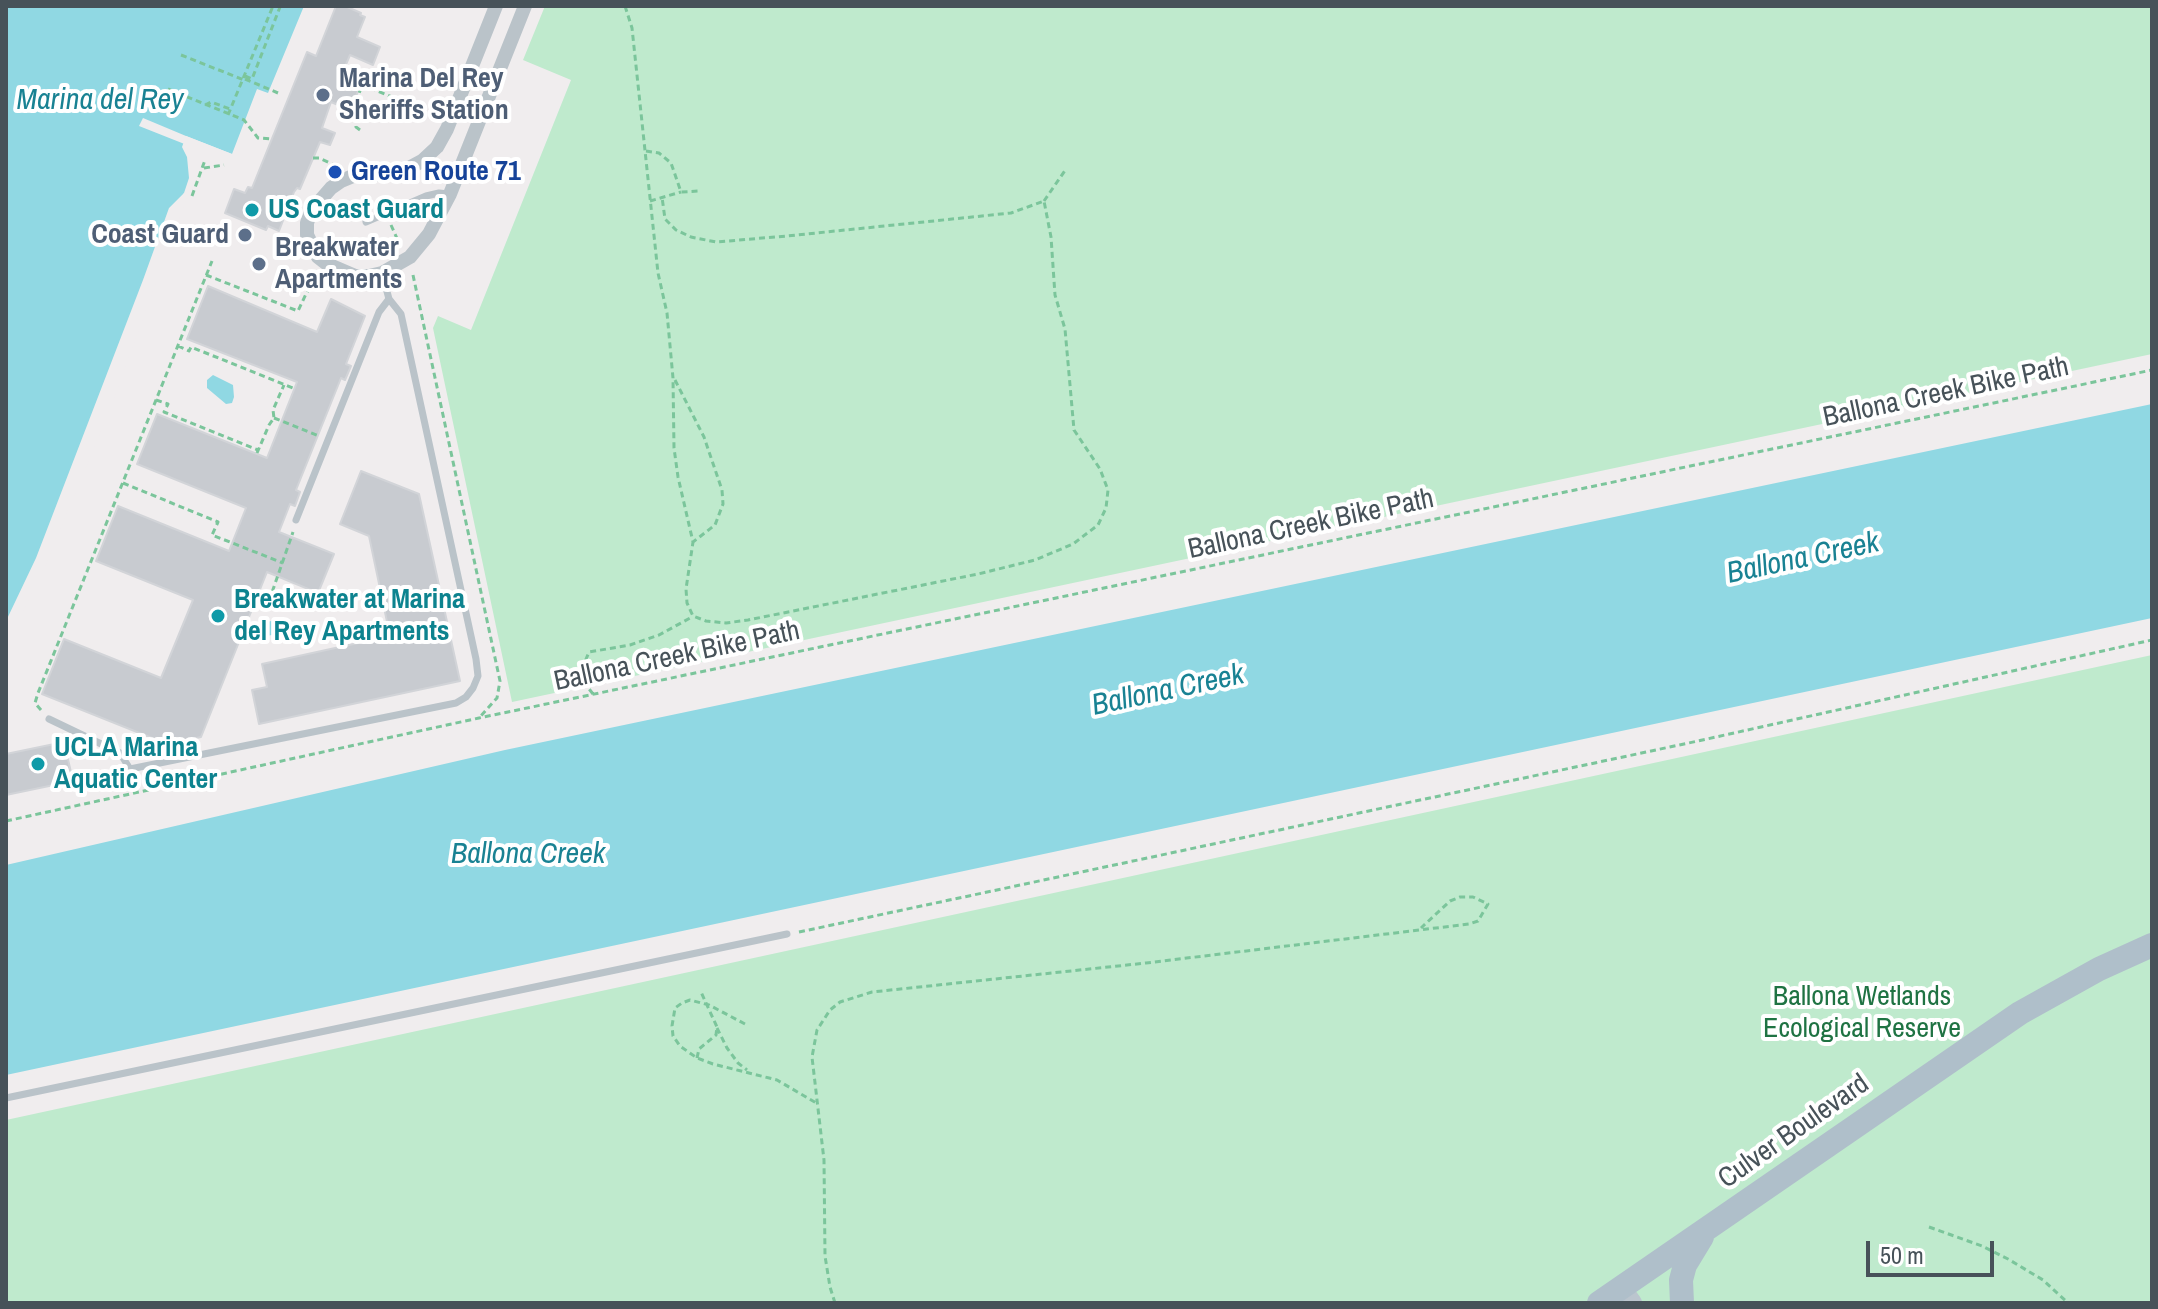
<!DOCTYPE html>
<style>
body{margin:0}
#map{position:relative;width:2158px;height:1309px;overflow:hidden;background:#f0edee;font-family:"Archivo Narrow",sans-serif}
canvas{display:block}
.frame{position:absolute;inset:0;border:8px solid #475259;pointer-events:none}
.scale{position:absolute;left:1866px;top:1241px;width:128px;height:36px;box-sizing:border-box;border:4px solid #475259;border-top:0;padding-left:10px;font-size:24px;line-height:28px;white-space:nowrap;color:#475259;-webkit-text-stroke:6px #fff;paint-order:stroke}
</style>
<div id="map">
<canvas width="2158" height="1309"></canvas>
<div class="frame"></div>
<div class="scale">50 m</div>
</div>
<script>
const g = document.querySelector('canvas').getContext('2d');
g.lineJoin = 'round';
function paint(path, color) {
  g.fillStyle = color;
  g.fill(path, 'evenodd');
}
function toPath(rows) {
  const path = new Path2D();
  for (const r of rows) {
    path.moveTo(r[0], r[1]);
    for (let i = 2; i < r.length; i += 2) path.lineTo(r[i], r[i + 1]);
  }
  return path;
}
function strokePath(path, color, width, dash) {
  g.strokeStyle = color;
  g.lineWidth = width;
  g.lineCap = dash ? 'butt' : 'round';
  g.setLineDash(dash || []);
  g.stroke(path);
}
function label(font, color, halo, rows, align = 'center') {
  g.font = font + ' "Archivo Narrow",sans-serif';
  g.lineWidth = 8;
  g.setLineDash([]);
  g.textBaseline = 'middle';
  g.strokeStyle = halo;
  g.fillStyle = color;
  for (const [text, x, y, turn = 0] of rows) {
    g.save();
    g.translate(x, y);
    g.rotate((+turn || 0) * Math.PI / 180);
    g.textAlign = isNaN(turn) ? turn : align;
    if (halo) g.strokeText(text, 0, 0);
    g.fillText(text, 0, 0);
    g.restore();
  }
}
paint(toPath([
 [545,6,2152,6,2152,354,512,702,433,328,438,316,471,330,571,80,523,60],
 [2152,655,2152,1303,6,1303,6,1120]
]), '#bfeacd');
paint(toPath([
 [6,6,304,6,268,93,257,89,232,154,186,136,182,147,187,157,189,178,184,193,6,637],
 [213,375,233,385,234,397,232,403,226,404,207,388,207,380],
 [2152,404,2152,618,6,1075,6,865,505,750],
 [283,618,286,632,262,637,253,633,259,621,263,623]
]), '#90d8e3');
paint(toPath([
 [143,118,186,136,232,154,230,158,189,141,187,145,139,126],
 [184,193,188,194,110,409,45,566,10,638,6,641,6,621,36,558,143,280,169,208]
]), '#f0edee');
const building = toPath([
 [336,6,345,6,361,13,360,15,365,17,357,37,380,47,373,65,350,55,339,81,359,89,350,110,331,102,322,128,335,133,330,145,320,142,300,189,297,188,294,192,279,231,268,226,266,230,225,213,234,189,245,193,248,187,252,188,307,52,316,56,336,6],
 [208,286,317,332,331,299,365,316,346,364,351,366,345,380,341,378,296,490,300,492,295,506,290,504,279,532,334,554,318,593,267,572,201,737,167,744,42,694,64,639,161,678,193,600,96,561,118,506,229,551,246,508,137,464,157,414,267,458,297,382,187,339,208,286],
 [361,471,419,494,460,681,259,724,252,690,267,687,262,664,390,636,369,536,340,524,361,471],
 [64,742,73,781,6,795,6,754,64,742]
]);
paint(building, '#c8cbd0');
strokePath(building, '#d2d4d8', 2);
strokePath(toPath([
 [625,6,632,28,658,273,667,313,673,378,674,448,678,477,693,542,686,589,687,603,693,616,706,621,726,623,748,620,978,574,1035,560,1073,544,1098,525,1106,508,1108,490,1100,469,1074,430,1065,329,1055,295,1051,237,1044,201,1011,213,787,236,716,242,691,237,676,230,665,219,662,197],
 [181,55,244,80],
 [245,76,252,79,280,7,277,6],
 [342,76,399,100],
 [245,79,278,93],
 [168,89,244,120,258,138,272,139],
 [205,105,211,102,230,109],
 [228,115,273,6],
 [360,130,356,127,355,105,362,85],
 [646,151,659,153,671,163,681,192,699,191],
 [313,158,319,158,332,164],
 [204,168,224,165],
 [192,196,205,160],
 [650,201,681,192],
 [1044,201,1066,169],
 [391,225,399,243],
 [206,275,298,311,306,294,318,275],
 [413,275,500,681,497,698,479,718],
 [178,346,189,351,191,347,293,388],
 [675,380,704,437,722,490,723,504,715,525,693,542],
 [156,400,168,404,164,412,258,450],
 [274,418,319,436],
 [257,453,269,425,274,418,273,410,284,385],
 [123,483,218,522,212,535,283,563],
 [269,601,293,532],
 [593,694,579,676,589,652,630,645,659,635,692,617],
 [41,710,35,703,38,693,212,261],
 [6,821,479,718,2152,370],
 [799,932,1698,741,2152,640],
 [745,1024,709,1005,690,1000,682,1003,675,1008,672,1026,673,1036,680,1046,697,1058,713,1064,777,1080,818,1104],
 [717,1028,727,1048,738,1063,747,1070],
 [697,1058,699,1049,716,1035,717,1027,701,992],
 [1929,1227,1982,1246,2008,1259,2043,1280,2068,1303],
 [835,1303,830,1287,825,1256,824,1160,812,1057,817,1030,830,1010,840,1002,872,992,1146,963,1469,924,1478,921,1488,904,1473,897,1460,897,1450,901,1421,928]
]), '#7bc59b', 3, [6, 4]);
strokePath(toPath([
 [366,222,426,196,439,193,449,194],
 [296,520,379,312,389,299],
 [49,719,120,753,130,769,456,703,466,697,473,688,478,676,476,659,401,314,389,299,382,273],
 [6,1098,787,934]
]), '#bac3c9', 7);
strokePath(toPath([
 [496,6,447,129,437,147,422,161,409,168,391,174,353,176,341,181,331,188,311,211,307,223,307,235,318,257,327,264,355,276,369,276,382,273,410,257,429,234,450,194,525,6]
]), '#bac3c9', 14);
strokePath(toPath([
 [1621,1288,1632,1303]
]), '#bbc5ce', 20);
strokePath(toPath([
 [1599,1303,2020,1013,2099,969,2152,945],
 [1682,1303,1681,1280,1685,1265,1702,1237]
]), '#afbfca', 24);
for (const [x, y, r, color] of [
 [323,95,8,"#5c6f8a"],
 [335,172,8,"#1a4fb4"],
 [252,210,8,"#0f9aa8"],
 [245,235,8,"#5c6f8a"],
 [259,264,8,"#5c6f8a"],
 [218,616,8,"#0f9aa8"],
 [38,764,8,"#0f9aa8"]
]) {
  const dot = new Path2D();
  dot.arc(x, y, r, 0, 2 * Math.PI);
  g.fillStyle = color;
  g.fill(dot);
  strokePath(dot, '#fff', 3);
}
label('bold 28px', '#4e5e75', '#fff', [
 ["Marina Del Rey",339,79],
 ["Sheriffs Station",339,111],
 ["Coast Guard",229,235,"right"],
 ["Breakwater",275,248],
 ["Apartments",275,280]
], 'left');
label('bold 28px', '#164399', '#fff', [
 ["Green Route 71",351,172]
], 'left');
label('bold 28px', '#0d838f', '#fff', [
 ["US Coast Guard",268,210],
 ["Breakwater at Marina",234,600],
 ["del Rey Apartments",234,632],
 ["UCLA Marina",54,748],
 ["Aquatic Center",54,780]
], 'left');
label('28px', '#475259', '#fff', [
 ["Ballona Creek Bike Path",1946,393,-12],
 ["Ballona Creek Bike Path",1311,525,-12],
 ["Ballona Creek Bike Path",677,657,-12],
 ["Culver Boulevard",1794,1132,-35]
]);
label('28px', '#1f7343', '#fff', [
 ["Ballona Wetlands",1862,997],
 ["Ecological Reserve",1862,1029]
]);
label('italic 30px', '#198293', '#fff', [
 ["Marina del Rey",100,101],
 ["Ballona Creek",1803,559,-12],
 ["Ballona Creek",1168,691,-12],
 ["Ballona Creek",528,855]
]);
</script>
